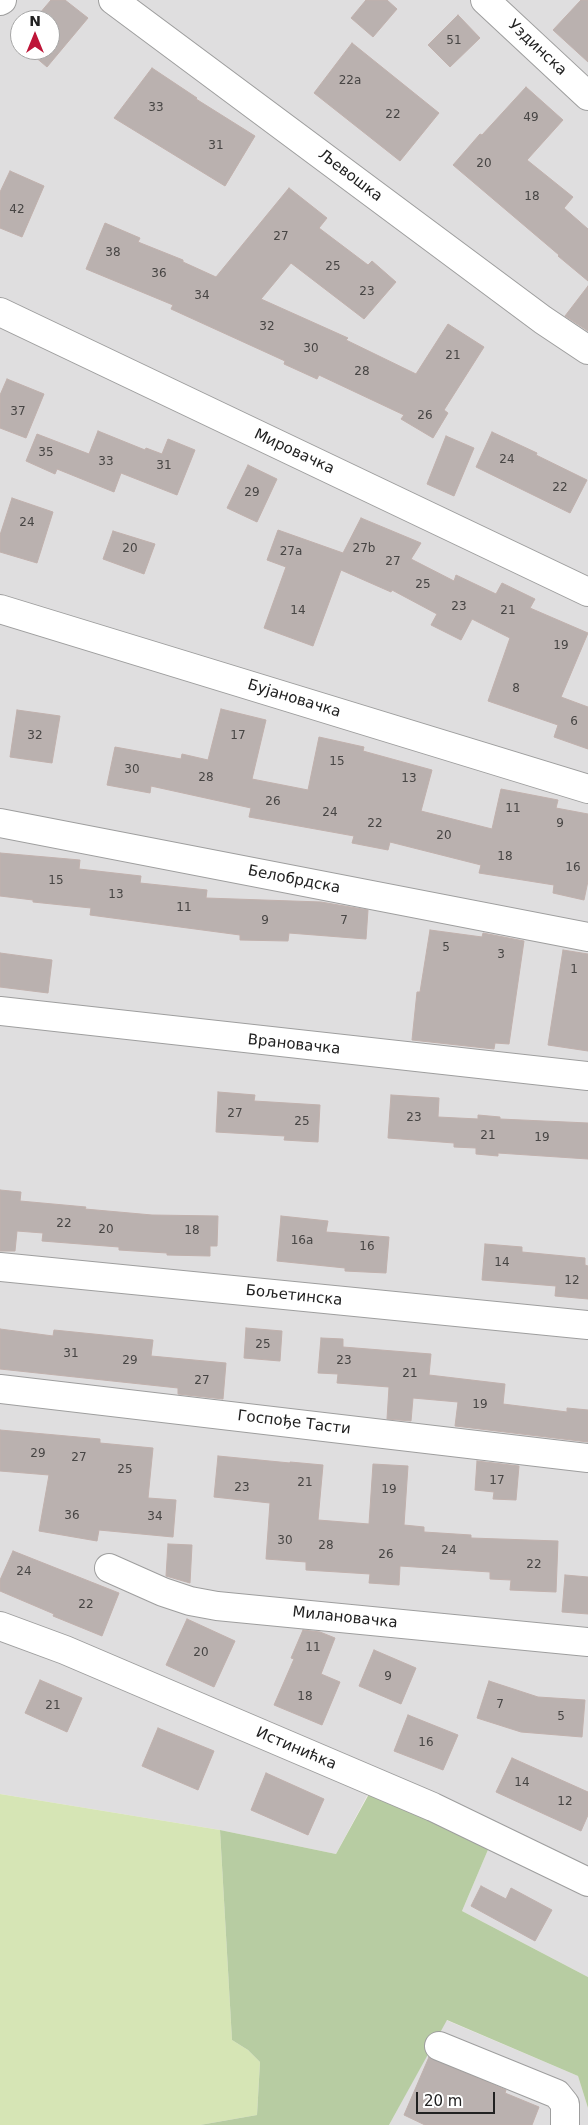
<!DOCTYPE html>
<meta charset="utf-8">
<style>
body{margin:0}
#map{position:relative;width:588px;height:2125px;overflow:hidden;background:#f1ede9;font-family:"DejaVu Sans",sans-serif}
canvas{display:block}
.north{position:absolute;left:10px;top:10px;width:50px;height:50px;box-sizing:border-box;background:#fff;border:1px solid #a6a6a6;border-radius:50%;rotate:0deg;font-size:14px;font-weight:700;line-height:20px;text-align:center;color:#212121}
.north::after{content:'';display:block;margin:auto;width:18px;height:22px;background:#be1538;clip-path:polygon(50% 0,100% 100%,50% 72%,0 100%)}
.scale{position:absolute;left:416px;top:2092px;width:79px;height:22px;box-sizing:border-box;border:2px solid #212121;border-top:0;padding-left:6px;font-size:15px;line-height:18px;white-space:nowrap;color:#212121;-webkit-text-stroke:4px #fff;paint-order:stroke}
</style>
<div id="map">
<canvas width="588" height="2125"></canvas>
<div class="north">N</div>
<div class="scale">20 m</div>
</div>
<script>
const g = document.querySelector('canvas').getContext('2d');
g.lineJoin = 'round';
function paint(path, color) {
  g.fillStyle = color;
  g.fill(path, 'evenodd');
}
function toPath(rows) {
  const path = new Path2D();
  for (const r of rows) {
    path.moveTo(r[0], r[1]);
    for (let i = 2; i < r.length; i += 2) path.lineTo(r[i], r[i + 1]);
  }
  return path;
}
function strokePath(path, color, width, dash) {
  g.strokeStyle = color;
  g.lineWidth = width;
  g.lineCap = dash ? 'butt' : 'round';
  g.setLineDash(dash || []);
  g.stroke(path);
}
function label(font, color, halo, rows, align = 'center') {
  g.font = font + ' "DejaVu Sans",sans-serif';
  g.lineWidth = 4;
  g.setLineDash([]);
  g.textBaseline = 'middle';
  g.strokeStyle = halo;
  g.fillStyle = color;
  for (const [text, x, y, turn = 0] of rows) {
    g.save();
    g.translate(x, y);
    g.rotate((+turn || 0) * Math.PI / 180);
    g.textAlign = isNaN(turn) ? turn : align;
    if (halo) g.strokeText(text, 0, 0);
    g.fillText(text, 0, 0);
    g.restore();
  }
}
paint(toPath([
 [0,0,588,0,588,1977,462,1911,490,1845,368,1794,336,1854,220,1830,0,1794],
 [20,20,50,20,50,50,20,50],
 [446,2020,578,2076,588,2108,588,2125,389,2125]
]), '#dfdedf');
paint(toPath([
 [0,1794,220,1830,232,2040,248,2050,260,2062,257,2115,200,2125,0,2125]
]), '#d6e5b5');
paint(toPath([
 [369,1794,490,1845,462,1911,588,1977,588,2108,578,2076,447,2020,389,2125,200,2125,257,2115,260,2062,248,2050,232,2040,220,1830,336,1854]
]), '#b7cca2');
const building = toPath([
 [51,0,65,0,88,18,47,67,27,50,50,50,50,20,34,20,51,0],
 [366,0,387,0,397,9,373,37,351,18,366,0],
 [581,0,588,0,588,62,553,30,581,0],
 [458,15,480,38,450,67,428,45,458,15],
 [352,43,439,113,400,161,314,93,352,43],
 [152,68,197,98,196,99,255,136,225,186,114,118,152,68],
 [526,87,563,120,527,160,573,197,564,208,588,229,588,281,558,256,559,255,453,165,480,134,482,135,526,87],
 [10,171,44,186,22,237,0,228,0,192,10,171],
 [289,188,327,218,319,228,368,265,372,261,396,282,364,319,291,263,261,299,348,338,346,340,416,374,448,324,484,347,444,410,448,413,433,438,401,419,404,415,319,375,317,379,284,364,285,361,171,309,173,305,86,269,105,223,140,238,138,242,183,260,183,262,216,277,289,188],
 [588,286,588,331,565,316,588,286],
 [7,379,44,394,26,438,0,428,0,395,7,379],
 [98,431,145,450,146,448,162,454,168,439,195,450,177,495,121,473,114,492,57,469,55,474,26,461,37,434,89,454,98,431],
 [492,432,537,453,536,455,587,480,570,513,476,467,492,432],
 [446,436,474,448,454,496,427,484,446,436],
 [248,465,277,479,257,522,227,508,248,465],
 [12,498,53,512,37,563,0,552,0,535,12,498],
 [361,518,421,543,411,559,454,581,456,575,496,594,502,583,535,599,530,608,588,633,561,697,588,707,588,749,554,737,558,725,488,701,510,638,472,619,461,640,431,625,437,614,392,590,391,592,341,570,313,646,264,628,286,567,267,560,278,530,343,553,361,518],
 [113,531,155,544,144,574,103,559,113,531],
 [221,709,266,720,252,779,308,790,319,737,364,747,363,751,432,770,421,811,492,829,501,789,558,800,556,808,588,814,588,881,584,900,553,893,554,885,479,873,481,865,390,842,388,850,352,843,354,836,249,817,251,808,151,786,150,793,107,785,115,747,181,759,182,754,208,760,221,709],
 [17,710,60,716,52,763,10,757,17,710],
 [0,853,80,860,79,869,141,876,140,883,207,890,206,898,321,902,368,910,366,939,289,933,288,941,240,940,240,935,90,915,91,908,33,902,33,900,0,896,0,853],
 [430,930,482,937,483,933,524,941,509,1044,495,1043,494,1049,412,1040,417,992,420,992,430,930],
 [563,950,588,954,588,1051,548,1045,563,950],
 [0,953,52,960,48,993,0,987,0,953],
 [218,1092,255,1095,254,1101,320,1105,318,1142,284,1140,285,1136,216,1132,218,1092],
 [391,1095,439,1098,438,1117,478,1119,478,1115,500,1117,500,1119,588,1123,588,1159,498,1153,498,1156,476,1154,476,1148,454,1147,454,1143,388,1138,391,1095],
 [0,1190,21,1192,20,1201,86,1207,85,1209,152,1215,218,1216,217,1246,210,1246,210,1256,167,1255,167,1253,119,1250,119,1247,42,1241,43,1233,17,1231,15,1251,0,1251,0,1190],
 [281,1216,328,1221,326,1232,389,1237,386,1273,345,1271,345,1268,277,1261,281,1216],
 [485,1244,522,1247,522,1252,585,1258,585,1265,588,1266,588,1299,555,1296,556,1286,482,1280,485,1244],
 [246,1328,282,1331,280,1361,244,1358,246,1328],
 [0,1329,53,1336,54,1330,153,1340,151,1356,226,1363,223,1399,178,1394,178,1388,0,1369,0,1329],
 [321,1338,343,1339,343,1347,431,1354,429,1375,505,1384,503,1404,567,1412,567,1408,588,1410,588,1442,455,1426,458,1402,413,1398,411,1421,387,1419,389,1387,337,1383,338,1374,318,1373,321,1338],
 [0,1430,100,1439,100,1443,153,1448,148,1498,176,1500,173,1537,99,1530,97,1541,39,1531,49,1475,0,1471,0,1430],
 [218,1456,290,1463,290,1462,323,1465,318,1520,369,1524,373,1464,408,1466,404,1525,424,1527,424,1532,471,1535,471,1538,558,1541,556,1592,510,1590,511,1580,490,1579,490,1572,400,1566,399,1585,369,1583,370,1574,306,1570,306,1562,266,1559,270,1503,214,1497,218,1456],
 [477,1461,519,1466,516,1500,493,1499,494,1492,475,1490,477,1461],
 [168,1544,192,1545,190,1583,166,1576,168,1544],
 [13,1551,119,1593,102,1636,53,1616,54,1614,0,1591,0,1580,13,1551],
 [565,1575,588,1577,588,1614,562,1612,565,1575],
 [187,1619,235,1641,214,1687,166,1665,187,1619],
 [303,1630,320,1632,335,1638,321,1674,340,1682,322,1725,274,1705,294,1659,291,1658,303,1630],
 [374,1650,416,1668,401,1704,359,1686,374,1650],
 [40,1680,82,1698,67,1732,25,1713,40,1680],
 [489,1681,538,1697,585,1700,582,1737,521,1732,477,1718,489,1681],
 [408,1715,458,1735,443,1770,394,1751,408,1715],
 [158,1728,214,1751,198,1790,142,1766,158,1728],
 [512,1758,588,1792,588,1815,581,1831,496,1792,512,1758],
 [266,1773,324,1799,308,1835,251,1810,266,1773],
 [481,1886,506,1899,511,1888,552,1910,535,1941,471,1906,481,1886],
 [429,2057,506,2090,505,2093,539,2107,532,2125,425,2125,404,2115,429,2057]
]);
paint(building, '#bab1af');
strokePath(building, '#c1b1ad', 1);
const minor = toPath([
 [113,0,543,320,588,350],
 [485,0,588,96],
 [0,1,2,0],
 [0,312,588,592],
 [0,609,588,789],
 [0,823,588,937],
 [0,1011,588,1076],
 [0,1267,588,1325],
 [0,1389,588,1458],
 [109,1568,163,1592,190,1601,217,1606,588,1642],
 [0,1626,65,1650,433,1807,588,1882],
 [439,2046,557,2094,565,2104,565,2125]
]);
strokePath(minor, '#9e9e9e', 30);
strokePath(minor, '#fff', 28);
label('12px', '#474544', null, [
 ["51",454,41],
 ["22a",350,81],
 ["33",156,108],
 ["22",393,115],
 ["49",531,118],
 ["31",216,146],
 ["20",484,164],
 ["18",532,197],
 ["42",17,210],
 ["27",281,237],
 ["38",113,253],
 ["25",333,267],
 ["36",159,274],
 ["23",367,292],
 ["34",202,296],
 ["32",267,327],
 ["30",311,349],
 ["21",453,356],
 ["28",362,372],
 ["37",18,412],
 ["26",425,416],
 ["35",46,453],
 ["24",507,460],
 ["33",106,462],
 ["31",164,466],
 ["22",560,488],
 ["29",252,493],
 ["24",27,523],
 ["20",130,549],
 ["27b",364,549],
 ["27a",291,552],
 ["27",393,562],
 ["25",423,585],
 ["23",459,607],
 ["14",298,611],
 ["21",508,611],
 ["19",561,646],
 ["8",516,689],
 ["6",574,722],
 ["32",35,736],
 ["17",238,736],
 ["15",337,762],
 ["30",132,770],
 ["28",206,778],
 ["13",409,779],
 ["26",273,802],
 ["11",513,809],
 ["24",330,813],
 ["22",375,824],
 ["9",560,824],
 ["20",444,836],
 ["18",505,857],
 ["16",573,868],
 ["15",56,881],
 ["13",116,895],
 ["11",184,908],
 ["9",265,921],
 ["7",344,921],
 ["5",446,948],
 ["3",501,955],
 ["1",574,970],
 ["27",235,1114],
 ["23",414,1118],
 ["25",302,1122],
 ["21",488,1136],
 ["19",542,1138],
 ["22",64,1224],
 ["20",106,1230],
 ["18",192,1231],
 ["16a",302,1241],
 ["16",367,1247],
 ["14",502,1263],
 ["12",572,1281],
 ["25",263,1345],
 ["31",71,1354],
 ["29",130,1361],
 ["23",344,1361],
 ["21",410,1374],
 ["27",202,1381],
 ["19",480,1405],
 ["29",38,1454],
 ["27",79,1458],
 ["25",125,1470],
 ["17",497,1481],
 ["21",305,1483],
 ["23",242,1488],
 ["19",389,1490],
 ["36",72,1516],
 ["34",155,1517],
 ["30",285,1541],
 ["28",326,1546],
 ["24",449,1551],
 ["26",386,1555],
 ["22",534,1565],
 ["24",24,1572],
 ["22",86,1605],
 ["11",313,1648],
 ["20",201,1653],
 ["9",388,1677],
 ["18",305,1697],
 ["7",500,1705],
 ["21",53,1706],
 ["5",561,1717],
 ["16",426,1743],
 ["14",522,1783],
 ["12",565,1802]
]);
label('15px', '#212121', '#fff', [
 ["Уздинска",537,48,43],
 ["Љевошка",350,176,37],
 ["Мировачка",294,452,25],
 ["Бујановачка",294,699,17],
 ["Белобрдска",294,880,11],
 ["Врановачка",294,1045,6],
 ["Бољетинска",294,1296,6],
 ["Госпође Тасти",294,1423,7],
 ["Милановачка",345,1618,6],
 ["Истинићка",296,1749,23]
]);
</script>
